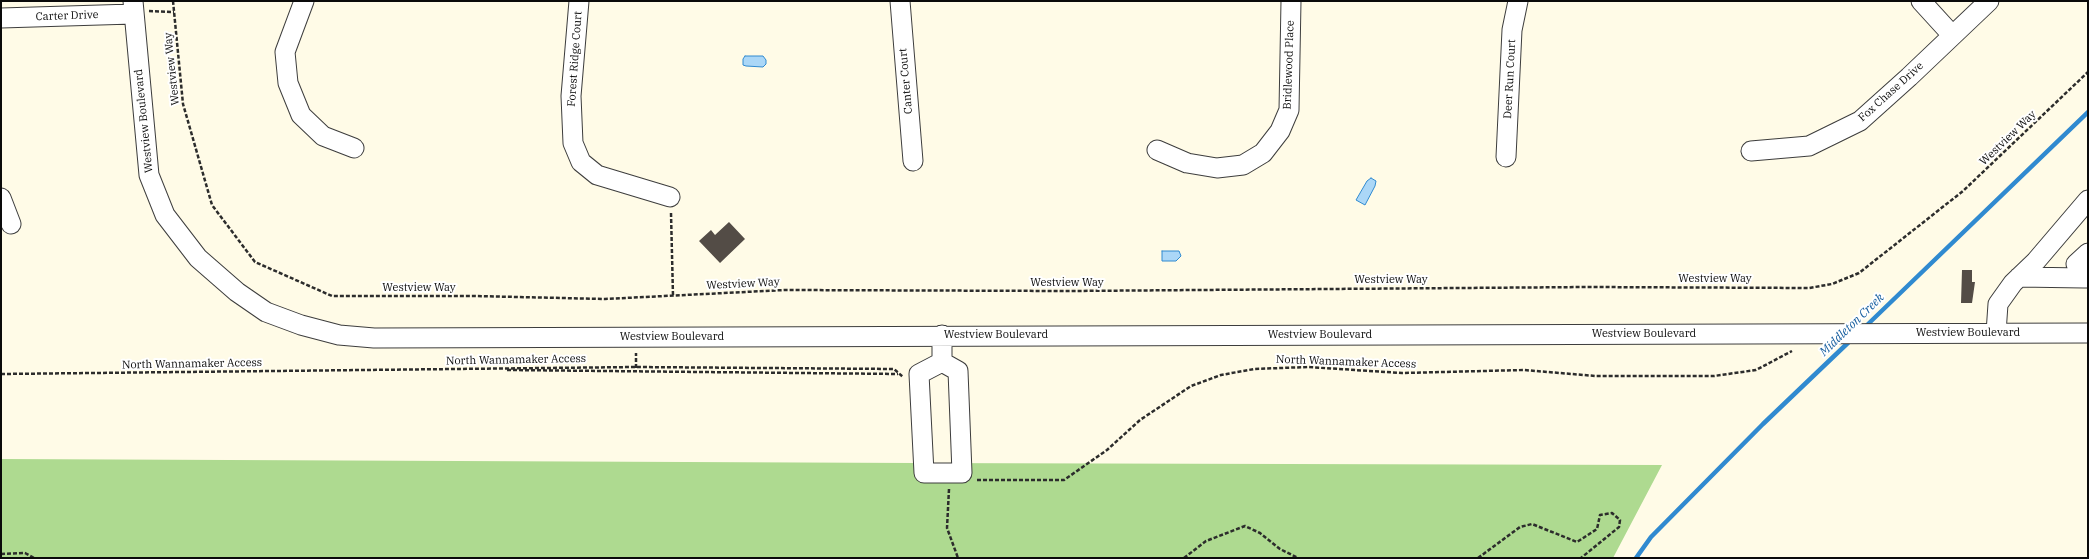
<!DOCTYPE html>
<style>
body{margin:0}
#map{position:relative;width:2089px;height:559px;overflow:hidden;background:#fffbe7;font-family:"IBM Plex Serif",serif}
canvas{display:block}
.frame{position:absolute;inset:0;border:2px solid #0a0a0a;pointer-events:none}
</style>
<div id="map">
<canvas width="2089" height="559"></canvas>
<div class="frame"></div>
</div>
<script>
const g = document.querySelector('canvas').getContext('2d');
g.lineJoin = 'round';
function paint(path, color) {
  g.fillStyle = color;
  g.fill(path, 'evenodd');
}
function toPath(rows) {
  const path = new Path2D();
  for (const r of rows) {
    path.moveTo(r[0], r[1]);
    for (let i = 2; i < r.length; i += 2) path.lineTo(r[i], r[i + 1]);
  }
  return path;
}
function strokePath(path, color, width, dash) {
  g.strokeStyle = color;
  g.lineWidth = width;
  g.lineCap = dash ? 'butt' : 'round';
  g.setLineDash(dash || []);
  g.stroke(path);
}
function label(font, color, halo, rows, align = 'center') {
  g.font = font + ' "IBM Plex Serif",serif';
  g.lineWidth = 4;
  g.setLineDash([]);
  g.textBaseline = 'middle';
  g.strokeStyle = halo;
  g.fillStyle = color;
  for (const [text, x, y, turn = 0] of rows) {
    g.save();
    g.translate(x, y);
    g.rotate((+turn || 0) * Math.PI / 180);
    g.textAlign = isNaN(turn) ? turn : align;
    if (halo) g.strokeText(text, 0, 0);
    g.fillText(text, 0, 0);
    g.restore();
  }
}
paint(toPath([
 [1,459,914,463,1662,465,1613,558,1,558]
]), '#aeda90');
const water = toPath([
 [745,56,763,56,766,60,766,64,763,67,746,66,743,65,743,59,745,56],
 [1371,178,1376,181,1375,186,1365,205,1356,200,1367,181,1371,178],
 [1162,251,1179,251,1181,256,1176,261,1162,261,1162,251]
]);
paint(water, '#abd7f7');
strokePath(water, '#308ad0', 1);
strokePath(toPath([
 [1865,327,2088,112],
 [1636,558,1651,537,1763,424,1852,339]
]), '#308ad0', 4.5);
paint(toPath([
 [729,222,745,239,720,263,699,241,711,230,715,235],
 [1962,270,1972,270,1972,282,1975,282,1972,303,1961,303]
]), '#534c46');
const minor = toPath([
 [133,1,149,175,165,215,198,258,237,292,266,312,301,325,339,335,374,338,2088,333],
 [304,1,285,52,288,83,301,115,323,136,354,148],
 [579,1,571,96,573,143,581,162,597,175,670,197],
 [900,1,913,161],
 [1921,1,1952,35],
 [1,18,133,14],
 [1157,150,1187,163,1217,168,1243,165,1263,153,1280,131,1289,110,1291,1],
 [1751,151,1809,146,1860,121,1909,77,1989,1],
 [1506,157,1512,30,1518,1],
 [1,198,11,224],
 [2088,253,2076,264,2084,278,2088,278],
 [2019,277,2084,278],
 [1996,333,1998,304,2013,283,2036,261,2088,200],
 [942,335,942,362,958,371,962,473,924,473,919,374,942,362]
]);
strokePath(minor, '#3d3d3d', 21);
strokePath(toPath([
 [173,1,183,104,212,205,255,262,332,296,474,296,605,299,785,290,1069,291,1589,287,1809,288,1832,284,1859,273,1963,191,2088,72],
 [149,11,174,12],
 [671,213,673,296],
 [636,368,636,353],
 [507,370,898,374],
 [1,374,636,367,894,369,903,377],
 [977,480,1064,480,1107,450,1140,420,1191,386,1221,375,1254,369,1308,367,1402,373,1524,370,1596,376,1714,376,1756,370,1792,351],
 [949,489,947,528,958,558],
 [1,554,25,553,34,558],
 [1184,558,1206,541,1245,526,1260,533,1280,549,1298,558],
 [1478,558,1520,527,1532,524,1577,542,1597,529,1600,515,1612,513,1620,520,1619,527,1581,558]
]), '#2c2c2c', 2.5, [4, 2]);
strokePath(minor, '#fff', 19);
label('11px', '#0a0a0a', '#fff', [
 ["Carter Drive",67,16,-2],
 ["Forest Ridge Court",575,59,-86],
 ["Bridlewood Place",1289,65,-88],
 ["Westview Way",172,69,-96],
 ["Deer Run Court",1510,79,-87],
 ["Canter Court",906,81,-95],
 ["Fox Chase Drive",1891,92,-42],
 ["Westview Boulevard",144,121,-96],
 ["Westview Way",2008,138,-44],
 ["Westview Way",1715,279],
 ["Westview Way",1391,280],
 ["Westview Way",1067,283],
 ["Westview Way",743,284,-3],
 ["Westview Way",419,288],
 ["Westview Boulevard",1968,333],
 ["Westview Boulevard",1644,334],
 ["Westview Boulevard",996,335],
 ["Westview Boulevard",1320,335],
 ["Westview Boulevard",672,337],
 ["North Wannamaker Access",516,360,-1],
 ["North Wannamaker Access",1346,362,2],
 ["North Wannamaker Access",192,364,-1]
]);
label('italic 12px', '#125b9d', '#fff', [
 ["Middleton Creek",1852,325,-44]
]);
</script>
